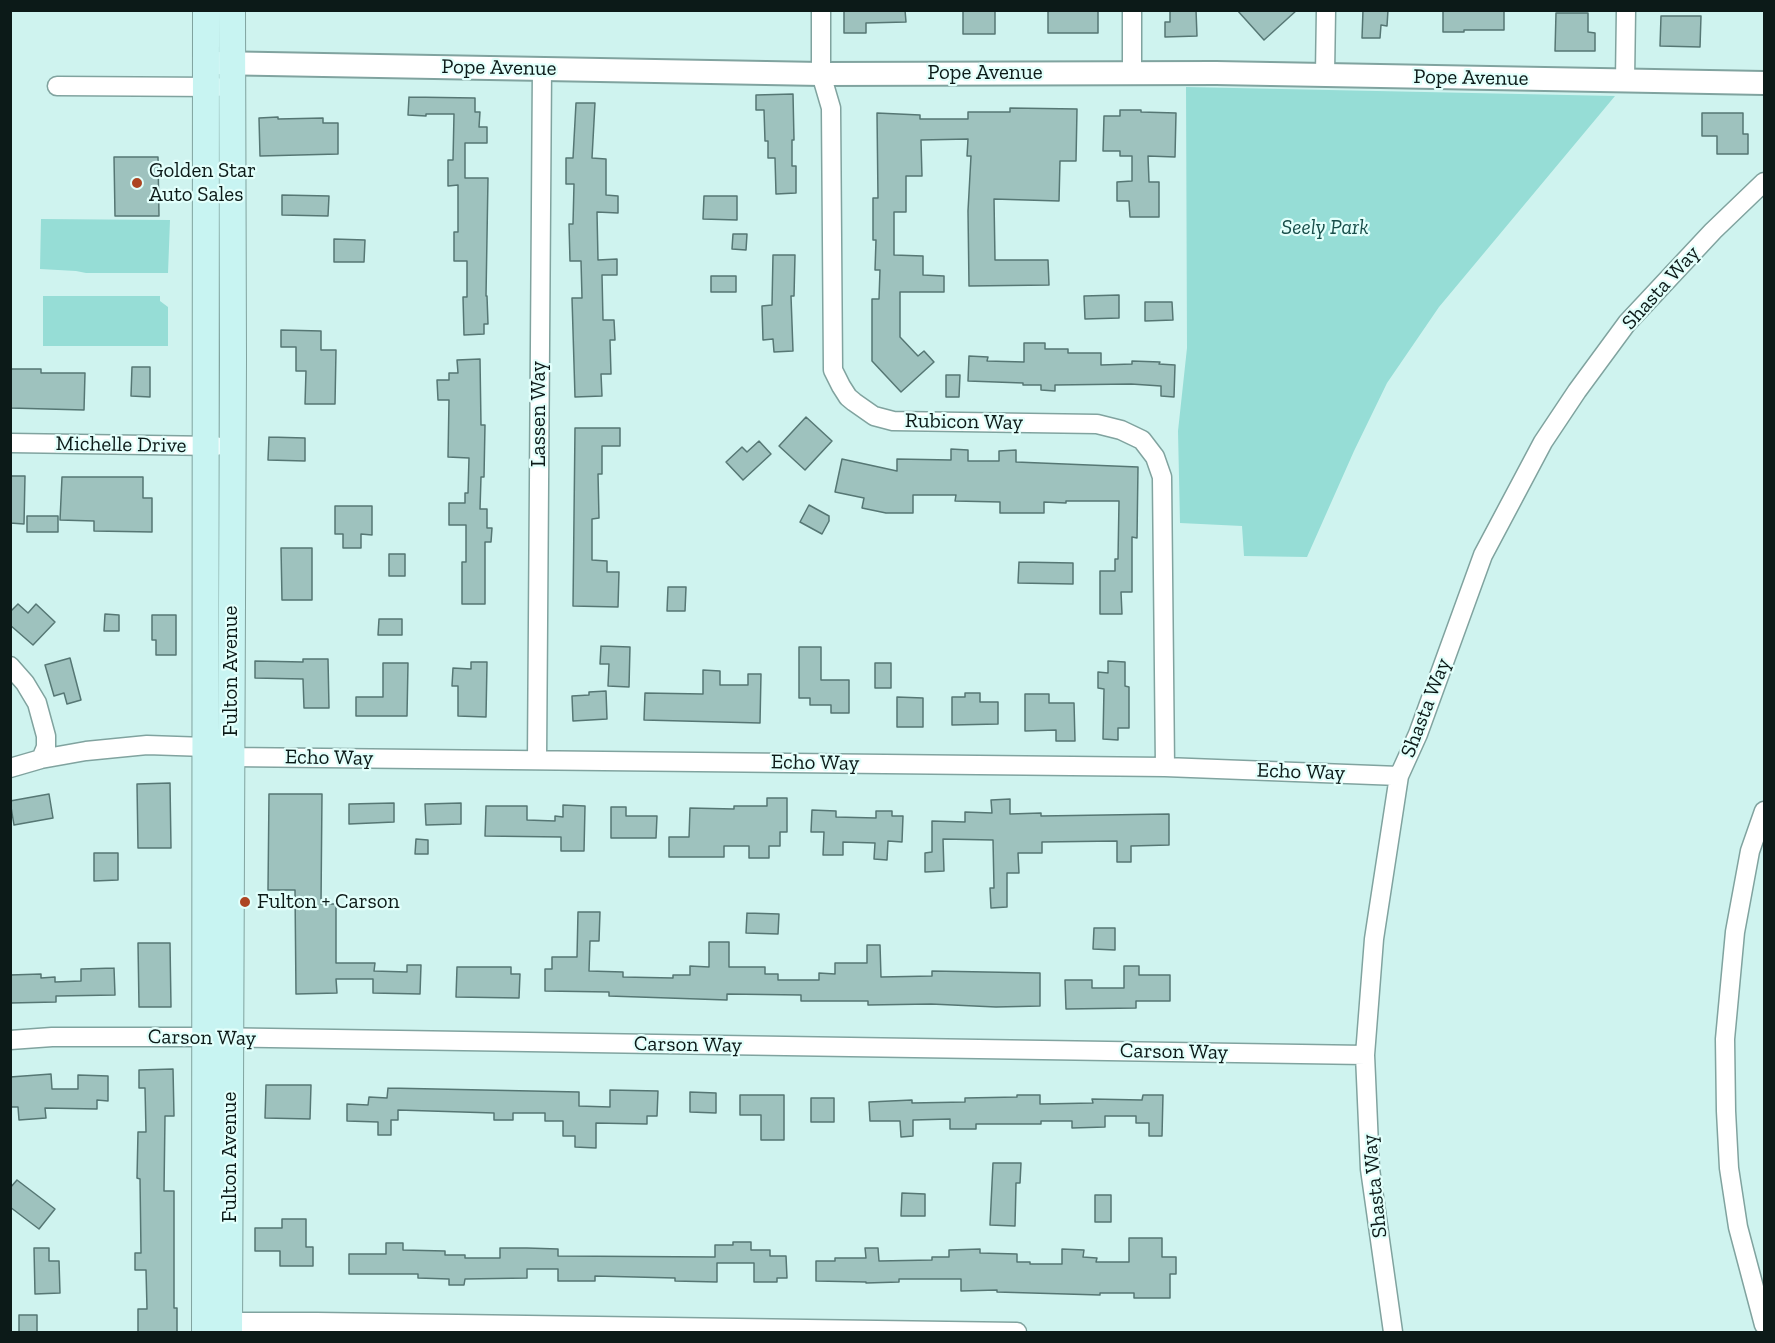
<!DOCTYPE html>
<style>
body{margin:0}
#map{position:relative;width:1775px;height:1343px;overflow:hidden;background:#cff3ef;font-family:"Zilla Slab",serif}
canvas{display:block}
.frame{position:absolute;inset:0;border:12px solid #0c1a18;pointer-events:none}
</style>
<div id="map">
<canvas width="1775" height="1343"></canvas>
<div class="frame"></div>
</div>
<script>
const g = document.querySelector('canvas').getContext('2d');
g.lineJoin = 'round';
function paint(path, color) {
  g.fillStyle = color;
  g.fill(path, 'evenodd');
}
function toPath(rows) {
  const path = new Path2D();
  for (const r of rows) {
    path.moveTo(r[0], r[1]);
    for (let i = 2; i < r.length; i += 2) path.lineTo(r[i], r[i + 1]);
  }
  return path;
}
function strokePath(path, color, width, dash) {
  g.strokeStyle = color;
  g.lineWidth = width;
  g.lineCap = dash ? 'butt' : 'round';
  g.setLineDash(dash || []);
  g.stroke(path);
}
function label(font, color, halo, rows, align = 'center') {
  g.font = font + ' "Zilla Slab",serif';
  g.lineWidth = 4.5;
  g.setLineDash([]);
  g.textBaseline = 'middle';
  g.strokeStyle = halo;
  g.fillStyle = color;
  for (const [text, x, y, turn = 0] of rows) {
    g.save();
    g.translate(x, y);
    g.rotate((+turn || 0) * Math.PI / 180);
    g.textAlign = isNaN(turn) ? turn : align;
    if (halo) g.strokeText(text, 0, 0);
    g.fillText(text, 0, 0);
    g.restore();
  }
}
paint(toPath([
 [1186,87,1615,96,1439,307,1387,383,1354,451,1307,557,1244,556,1242,526,1180,523,1178,431,1187,348],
 [41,219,170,220,168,273,86,273,76,271,40,269],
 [43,296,160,296,160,301,168,307,168,346,43,346]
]), '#96ddd6');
const building = toPath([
 [844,10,905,10,906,22,866,23,866,33,844,33,844,10],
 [963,10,995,10,995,34,963,34,963,10],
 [1098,10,1098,33,1048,33,1048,11,1098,10],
 [1170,10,1196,10,1197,36,1165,37,1165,22,1170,22,1170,10],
 [1237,10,1297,10,1264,40,1237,10],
 [1363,10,1388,10,1387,26,1381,25,1380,38,1362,38,1363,10],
 [1443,10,1504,10,1504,30,1464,30,1464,32,1443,32,1443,10],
 [1556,13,1588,13,1588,32,1595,33,1595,51,1555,51,1556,13],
 [1661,16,1701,16,1700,47,1660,46,1661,16],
 [793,94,794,140,792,140,792,166,796,166,796,193,776,194,775,158,768,158,768,141,765,141,764,110,756,110,756,95,793,94],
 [409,97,475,98,475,112,480,112,479,127,487,127,487,143,465,143,465,178,488,178,486,296,487,296,488,324,484,324,484,334,464,335,463,297,467,297,467,261,454,261,454,232,458,232,458,185,448,186,448,160,453,160,454,114,426,114,426,116,408,115,409,97],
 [576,103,595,103,592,158,606,159,606,195,618,196,618,213,597,212,598,260,617,259,617,275,602,275,603,320,614,320,615,340,610,340,611,374,601,374,602,396,575,397,572,298,582,298,581,261,570,261,569,224,573,224,574,184,566,184,566,158,573,158,576,103],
 [1010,108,1077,109,1076,161,1060,161,1059,201,994,199,995,260,1048,260,1049,285,969,286,968,211,971,156,967,156,968,139,921,140,922,176,906,176,906,212,894,212,894,255,923,256,923,275,944,276,944,292,900,292,900,337,918,356,924,351,934,362,901,392,872,361,872,299,879,299,880,270,875,270,876,240,873,240,873,198,878,198,877,113,920,115,920,119,968,119,968,112,1010,112,1010,108],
 [1120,110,1141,110,1141,112,1176,113,1175,157,1148,156,1149,182,1159,182,1159,217,1130,217,1129,201,1117,201,1117,182,1132,181,1132,156,1120,156,1120,151,1103,151,1104,116,1120,116,1120,110],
 [1702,113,1743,113,1743,134,1748,134,1748,154,1717,154,1717,136,1702,136,1702,113],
 [278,117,278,119,323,118,323,123,338,123,338,154,260,156,259,118,278,117],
 [114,157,158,157,159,216,115,216,114,157],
 [282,195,329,196,328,216,282,215,282,195],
 [704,196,737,196,737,220,703,219,704,196],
 [733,234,747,234,746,250,732,249,733,234],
 [334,239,365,240,364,262,334,262,334,239],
 [773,255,795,255,794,296,791,296,793,351,774,352,773,339,763,340,762,306,772,305,773,255],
 [711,276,736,276,736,292,711,292,711,276],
 [1119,295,1119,318,1085,319,1084,296,1119,295],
 [1145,302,1172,302,1173,320,1145,321,1145,302],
 [281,330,321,331,321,350,336,350,335,404,305,404,306,371,296,371,296,347,281,347,281,330],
 [1024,343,1045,343,1045,349,1068,349,1068,353,1101,353,1101,365,1132,364,1132,361,1160,362,1159,364,1175,365,1174,397,1161,396,1161,386,1131,384,1055,385,1055,391,1041,390,1041,385,1023,385,1023,383,968,381,969,356,988,357,987,361,1024,362,1024,343],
 [480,359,481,425,485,425,484,477,481,477,480,509,487,509,487,528,492,528,491,542,485,542,485,604,462,604,462,562,466,562,466,525,449,525,449,503,465,503,465,493,468,493,469,458,448,457,449,400,438,400,437,380,449,380,449,373,458,373,457,360,480,359],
 [132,367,150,367,150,397,131,396,132,367],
 [10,369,41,369,41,373,85,373,84,410,10,408,10,369],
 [946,375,960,375,959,397,946,397,946,375],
 [806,417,832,441,805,470,779,446,806,417],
 [575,428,620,428,620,446,602,446,602,474,598,474,599,518,592,519,592,560,607,561,607,572,619,572,618,607,573,606,575,428],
 [269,437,305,438,305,461,268,460,269,437],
 [759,441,771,454,743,480,726,462,742,447,747,452,759,441],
 [951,449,968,450,968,461,999,461,999,451,1016,450,1016,462,1138,467,1137,538,1132,537,1132,592,1121,592,1122,614,1100,614,1100,571,1115,571,1115,559,1118,559,1119,501,1066,501,1066,503,1044,502,1044,513,1000,513,1000,502,955,501,956,495,913,495,913,513,886,513,862,508,864,498,835,492,842,459,897,471,897,459,951,460,951,449],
 [10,476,25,476,24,524,10,523,10,476],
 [62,477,143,477,143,498,152,498,152,532,94,531,94,521,60,520,62,477],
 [809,505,829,516,829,521,822,534,800,522,809,505],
 [335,506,372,506,372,535,361,534,361,548,343,548,343,534,335,534,335,506],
 [27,516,58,516,58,532,27,532,27,516],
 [281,548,312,548,312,600,282,600,281,548],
 [389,554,405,554,405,576,389,576,389,554],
 [1019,562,1073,563,1073,584,1018,583,1019,562],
 [668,587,686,587,685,611,667,611,668,587],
 [18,604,28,613,36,604,55,622,33,645,10,625,10,612,18,604],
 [105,614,119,615,119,631,104,631,105,614],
 [152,615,176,615,176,655,156,655,156,640,152,640,152,615],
 [379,619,402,619,402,635,378,635,379,619],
 [601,646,630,647,629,687,608,686,609,664,600,664,601,646],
 [799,647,821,647,821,680,849,680,849,713,831,713,831,705,810,705,810,698,799,698,799,647],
 [70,658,81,700,67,704,64,693,54,696,45,665,70,658],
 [303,659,328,659,329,708,304,708,303,679,255,678,255,661,303,662,303,659],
 [1108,661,1125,662,1125,686,1129,687,1129,728,1118,728,1118,740,1103,739,1104,689,1098,688,1098,672,1108,673,1108,661],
 [471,662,487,662,486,717,458,716,458,686,452,686,453,668,471,669,471,662],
 [383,663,408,663,407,716,356,716,356,697,383,697,383,663],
 [875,663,891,663,891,688,875,688,875,663],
 [703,670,720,671,720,685,748,685,748,674,761,674,760,723,644,720,645,693,703,694,703,670],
 [606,691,607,719,573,721,572,696,589,695,589,692,606,691],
 [965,693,980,693,980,702,998,702,998,724,952,725,952,697,965,697,965,693],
 [1025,694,1049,694,1049,703,1074,703,1075,741,1056,741,1056,730,1025,731,1025,694],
 [897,697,923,698,923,727,897,727,897,697],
 [170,783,171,848,138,848,137,784,170,783],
 [49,794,53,818,14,825,10,801,49,794],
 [269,794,322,794,321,904,336,904,336,963,375,963,374,971,407,972,407,965,421,965,420,994,373,993,373,979,336,979,337,993,296,994,295,890,268,890,269,794],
 [767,798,787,798,787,832,780,832,780,846,769,846,769,858,749,858,749,846,724,846,724,857,669,857,669,837,689,837,690,808,734,809,734,806,767,806,767,798],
 [1010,799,1010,814,1041,813,1041,816,1169,814,1169,845,1131,846,1131,862,1117,862,1117,841,1042,842,1042,853,1018,853,1019,873,1007,873,1007,907,991,908,990,888,994,888,993,840,943,839,944,871,925,872,925,853,932,852,932,821,965,822,965,812,992,813,991,800,1010,799],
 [394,803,394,822,349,824,349,804,394,803],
 [461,803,461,824,426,825,425,804,461,803],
 [563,805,585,806,584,851,561,851,561,837,485,836,486,806,527,806,527,820,555,821,555,816,563,817,563,805],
 [611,807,626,807,626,816,657,816,656,838,611,838,611,807],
 [812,810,836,811,836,817,876,818,876,811,892,811,892,816,903,816,902,842,888,841,887,860,874,859,875,843,843,842,843,855,823,855,824,832,811,832,812,810],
 [416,839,428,840,428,854,415,854,416,839],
 [94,853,118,853,118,880,94,881,94,853],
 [578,912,600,912,599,941,590,941,589,971,623,972,623,977,673,978,673,975,690,975,690,966,709,967,709,942,729,942,729,967,765,967,765,974,778,974,778,980,819,980,819,973,835,974,835,963,867,963,867,945,880,945,881,977,932,976,932,971,1040,973,1040,1006,996,1007,931,1004,868,1005,868,1001,801,1001,801,995,727,994,727,1000,609,996,609,992,545,991,545,969,552,969,552,957,577,957,578,912],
 [747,913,779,914,778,934,746,933,747,913],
 [1094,928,1115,928,1115,950,1093,949,1094,928],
 [138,943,170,943,171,1007,139,1007,138,943],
 [1124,966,1139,966,1139,975,1170,975,1170,1001,1136,1001,1136,1008,1066,1009,1065,980,1092,980,1092,988,1124,988,1124,966],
 [457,967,511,967,511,974,520,974,519,998,456,997,457,967],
 [114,968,115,995,56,996,56,1002,10,1003,10,975,41,974,41,978,55,977,55,982,81,981,81,969,114,968],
 [173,1069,174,1116,165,1116,164,1191,174,1191,174,1308,177,1308,177,1332,138,1332,138,1309,147,1309,146,1270,135,1270,135,1253,141,1253,140,1179,137,1178,138,1132,146,1132,145,1088,139,1088,139,1070,173,1069],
 [51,1074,52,1089,78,1089,78,1075,108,1076,108,1101,97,1100,97,1109,45,1108,46,1118,19,1120,18,1107,10,1107,10,1077,51,1074],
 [266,1085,311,1085,310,1119,265,1118,266,1085],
 [388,1088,579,1092,579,1106,610,1107,610,1090,658,1091,657,1116,647,1116,647,1124,596,1123,596,1148,575,1147,575,1136,563,1136,563,1121,545,1121,545,1113,513,1113,513,1120,494,1120,494,1113,398,1110,398,1120,391,1120,391,1135,378,1135,378,1122,347,1121,347,1104,368,1105,369,1097,387,1098,388,1088],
 [690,1092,716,1093,716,1113,690,1112,690,1092],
 [740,1095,784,1095,784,1140,761,1140,761,1115,740,1115,740,1095],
 [1017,1095,1040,1095,1040,1104,1093,1103,1092,1099,1142,1100,1143,1095,1163,1095,1162,1136,1149,1136,1149,1123,1136,1123,1136,1116,1105,1116,1105,1127,1072,1128,1072,1121,1041,1121,1041,1124,976,1124,976,1129,950,1129,950,1119,913,1120,913,1136,901,1137,900,1121,870,1121,869,1102,912,1100,912,1103,965,1102,965,1098,1017,1097,1017,1095],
 [811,1098,834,1098,834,1122,811,1122,811,1098],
 [993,1163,1021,1163,1020,1183,1016,1183,1015,1226,990,1225,993,1163],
 [17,1180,55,1209,39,1229,10,1207,10,1188,17,1180],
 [902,1193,925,1194,925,1216,901,1216,902,1193],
 [1095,1195,1111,1195,1111,1222,1095,1222,1095,1195],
 [282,1219,306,1219,306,1247,313,1247,313,1266,280,1266,280,1251,255,1251,255,1228,282,1228,282,1219],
 [1129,1238,1162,1238,1162,1257,1176,1257,1176,1274,1170,1274,1170,1298,1134,1298,1134,1293,1100,1293,1100,1295,997,1292,997,1290,961,1291,961,1279,899,1279,899,1282,866,1283,866,1282,816,1281,816,1261,835,1261,835,1258,866,1258,865,1248,878,1248,879,1261,932,1260,932,1257,949,1257,949,1250,980,1249,980,1253,1017,1254,1017,1262,1030,1262,1030,1264,1062,1264,1062,1249,1084,1250,1083,1257,1097,1258,1096,1262,1129,1262,1129,1238],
 [733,1242,751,1242,751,1250,770,1250,770,1256,786,1256,787,1278,777,1278,777,1282,754,1282,754,1263,717,1263,717,1282,675,1281,675,1278,595,1276,595,1281,558,1281,558,1269,527,1269,527,1278,465,1279,464,1285,449,1285,449,1279,418,1278,418,1274,349,1274,349,1254,386,1254,386,1243,403,1243,403,1250,445,1251,445,1255,465,1255,465,1258,500,1258,500,1248,527,1248,558,1249,558,1256,715,1257,715,1245,733,1245,733,1242],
 [34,1248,49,1248,49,1261,59,1261,60,1293,35,1294,34,1248],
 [19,1315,37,1315,37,1332,19,1332,19,1315]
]);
paint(building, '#9ec2be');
strokePath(building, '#567774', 1.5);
const minor = toPath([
 [821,10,821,74,831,108,833,370,841,386,848,397,854,402,874,416,893,421,1097,424,1121,430,1142,440,1155,457,1162,477,1165,767],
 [1132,73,1132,10],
 [1325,74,1326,10],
 [1625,81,1626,10],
 [57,86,217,87],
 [10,443,216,446],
 [10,666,25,683,37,703,46,736,46,747,41,759],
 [537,760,542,68],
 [10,768,41,759,86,751,147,745,206,747,230,757,1165,767,1399,776],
 [1764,811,1750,851,1735,932,1725,1039,1726,1111,1729,1168,1738,1227,1764,1325],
 [10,1040,52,1037,206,1037,1365,1055],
 [219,1322,317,1322,1017,1332],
 [1393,1332,1370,1169,1365,1055,1374,939,1399,776,1418,734,1483,555,1543,442,1577,391,1627,323,1713,231,1764,182]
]);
const tertiary = toPath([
 [213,63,821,74,1216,73,1764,83]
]);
const secondary = toPath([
 [205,1332,206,10],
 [229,1332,233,360,232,10]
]);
strokePath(minor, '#80a39f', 21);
strokePath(tertiary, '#80a39f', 26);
strokePath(secondary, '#80a39f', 28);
strokePath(minor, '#fff', 18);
strokePath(tertiary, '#fff', 22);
strokePath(secondary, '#c8f4f2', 26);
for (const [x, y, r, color] of [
 [137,183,6,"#ad4522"],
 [245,902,6,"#ad4522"]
]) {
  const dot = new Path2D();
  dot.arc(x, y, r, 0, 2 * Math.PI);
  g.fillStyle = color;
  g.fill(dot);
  strokePath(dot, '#e2fffb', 2);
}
label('21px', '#0c1a18', '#e2fffb', [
 ["Pope Avenue",499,68,1],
 ["Pope Avenue",985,73],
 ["Pope Avenue",1471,78,1],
 ["Shasta Way",1661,288,-48],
 ["Lassen Way",539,414,-90],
 ["Rubicon Way",964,422,1],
 ["Michelle Drive",121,445,1],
 ["Fulton Avenue",231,671,-90],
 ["Shasta Way",1426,708,-69],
 ["Echo Way",329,758,1],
 ["Echo Way",815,763,1],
 ["Echo Way",1301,772,2],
 ["Carson Way",202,1038,1],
 ["Carson Way",688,1045,1],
 ["Carson Way",1174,1052,1],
 ["Fulton Avenue",230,1157,-90],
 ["Shasta Way",1375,1186,-96]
]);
label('21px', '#0c1a18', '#e2fffb', [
 ["Golden Star",149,171],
 ["Auto Sales",149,195],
 ["Fulton + Carson",257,902]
], 'left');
label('italic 21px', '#184e4a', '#e2fffb', [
 ["Seely Park",1325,228]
]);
</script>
